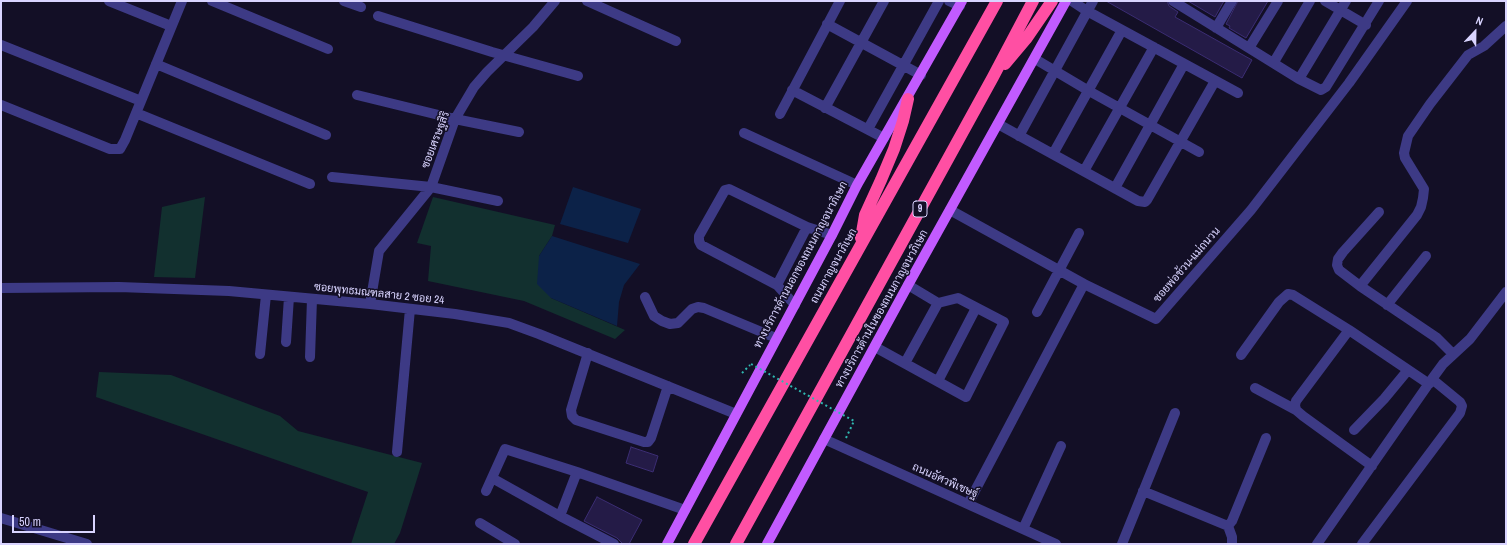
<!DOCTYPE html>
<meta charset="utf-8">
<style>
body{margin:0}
#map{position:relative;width:1507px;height:545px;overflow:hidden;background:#130f26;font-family:"Archivo Narrow",sans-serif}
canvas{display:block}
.frame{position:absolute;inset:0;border:2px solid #d9d4ff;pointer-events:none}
.north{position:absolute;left:1455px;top:12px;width:40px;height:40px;-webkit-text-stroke:3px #130f26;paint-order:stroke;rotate:22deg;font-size:11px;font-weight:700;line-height:16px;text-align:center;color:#d9d4ff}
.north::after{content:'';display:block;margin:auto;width:14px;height:18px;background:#d9d4ff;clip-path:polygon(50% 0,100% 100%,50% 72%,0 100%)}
.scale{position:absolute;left:12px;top:515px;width:83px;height:18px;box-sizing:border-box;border:2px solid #d9d4ff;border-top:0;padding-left:5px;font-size:12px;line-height:14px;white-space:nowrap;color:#d9d4ff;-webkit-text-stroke:3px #130f26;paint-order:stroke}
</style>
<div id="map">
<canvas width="1507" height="545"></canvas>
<div class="frame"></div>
<div class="north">N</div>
<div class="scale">50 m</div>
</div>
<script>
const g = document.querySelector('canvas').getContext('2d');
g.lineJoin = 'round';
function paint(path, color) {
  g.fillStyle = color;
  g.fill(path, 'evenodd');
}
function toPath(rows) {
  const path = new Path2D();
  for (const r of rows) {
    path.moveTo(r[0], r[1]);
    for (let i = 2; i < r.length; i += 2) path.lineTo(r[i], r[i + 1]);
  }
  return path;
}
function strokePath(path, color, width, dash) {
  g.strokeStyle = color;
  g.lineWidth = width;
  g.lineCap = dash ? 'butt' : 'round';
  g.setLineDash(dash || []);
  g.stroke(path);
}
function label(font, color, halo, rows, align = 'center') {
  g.font = font + ' "Archivo Narrow",Sarabun,sans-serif';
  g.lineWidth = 3;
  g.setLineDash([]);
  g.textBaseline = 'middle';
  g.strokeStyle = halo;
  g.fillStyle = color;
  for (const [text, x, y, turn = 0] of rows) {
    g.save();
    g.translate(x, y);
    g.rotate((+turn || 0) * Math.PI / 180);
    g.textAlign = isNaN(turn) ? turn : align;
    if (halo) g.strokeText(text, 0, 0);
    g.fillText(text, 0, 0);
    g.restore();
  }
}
paint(toPath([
 [205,197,195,278,154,277,162,207],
 [433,197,555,225,552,236,539,256,551,298,625,330,615,339,524,301,428,281,431,246,417,243],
 [99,372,171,375,280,416,298,431,422,463,400,533,394,544,351,544,368,492,96,397]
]), '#12302f');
paint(toPath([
 [573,187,641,209,628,243,560,224],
 [552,236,640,264,624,285,619,302,617,326,551,298,537,284,539,256]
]), '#0c2248');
const building = toPath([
 [1106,1,1167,1,1169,6,1178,12,1175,17,1252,60,1242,78,1106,1],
 [1188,1,1224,1,1215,17,1188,1],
 [1238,1,1268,1,1246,38,1229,28,1230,26,1226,24,1238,1],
 [631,447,658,456,653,472,626,463,631,447],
 [597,497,642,520,629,544,623,544,617,538,584,521,597,497]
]);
paint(building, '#241b47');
strokePath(building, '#3b2d73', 1);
strokePath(toPath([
 [742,373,750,365],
 [846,438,854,421]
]), '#2fb8b0', 2, [2, 3]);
strokePath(toPath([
 [109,1,171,26],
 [212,1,328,49],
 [344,1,361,7],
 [587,1,676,41],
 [949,1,960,6],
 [1072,1,1087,11,1238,93],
 [1173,1,1299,79,1321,90,1326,87,1379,1],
 [1325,1,1366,25],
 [378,16,492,52,578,76],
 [827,24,921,75],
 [1216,28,1232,1],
 [1,45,141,101],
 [1249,48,1278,1],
 [1035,59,1089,91,1199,152],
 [1274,62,1310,1],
 [156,64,326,135],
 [1299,79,1346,1],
 [792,90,884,138],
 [357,95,455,119,519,132],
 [1,105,110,149,120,149,125,140,182,1],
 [825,108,884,1],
 [136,113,310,184],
 [780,114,840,1],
 [998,124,1138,201,1145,202,1147,200,1215,81],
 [868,129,939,1],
 [744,133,857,185],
 [1019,136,1093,1],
 [1053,154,1122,30],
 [1084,171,1154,47],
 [332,177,431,187,498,201],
 [1115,188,1184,64],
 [950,210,1084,284],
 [1379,212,1343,252,1338,259,1337,265,1339,270,1360,286,1437,338,1453,354],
 [777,285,807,227],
 [1360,286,1417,215,1421,207,1423,198,1424,189,1405,158,1404,153,1408,136,1430,104,1468,55,1484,46,1506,26],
 [1,288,119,287,229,291,370,304,455,314,509,323,539,334,736,414],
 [645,297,654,316,662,321,670,324,678,323,692,309,698,307,704,308,776,338],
 [370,304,379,251,431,187,455,119,474,87,487,72,533,27,555,1],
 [795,305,777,285,701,245,699,241,699,236,725,190,729,189,807,227,832,235],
 [1387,305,1426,256],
 [1037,312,1079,233],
 [1349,330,1296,401,1295,405,1296,410,1303,416,1372,466],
 [286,342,289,297],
 [875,347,966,397,1004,322,958,298,938,303,908,285],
 [588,353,571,410,572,416,576,420,644,442,648,442,651,438,668,386],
 [260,354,266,295],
 [1241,355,1279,302,1288,294,1293,295,1349,330,1429,384],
 [310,357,312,299],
 [905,363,938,303],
 [938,381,976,308],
 [1255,388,1296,410],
 [1354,430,1384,399,1408,370],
 [824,439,1056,544],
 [397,452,410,309],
 [492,478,560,516],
 [486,491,505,449,577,472],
 [1143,491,1228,526,1232,521,1266,438],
 [968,504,1084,284,1156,319,1251,210,1349,83,1407,1],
 [1,518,87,544],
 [480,523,515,544],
 [1228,526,1232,537,1232,544],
 [1023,529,1061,446],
 [614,544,560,516,577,472,685,510],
 [1122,544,1175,413],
 [1317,544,1432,379,1443,364,1470,339,1506,292],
 [1362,544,1460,413,1462,406,1460,402,1432,379]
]), '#3d3a85', 10);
strokePath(toPath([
 [667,544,832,235,857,185,962,1],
 [767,544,908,285,1066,1]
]), '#c25bff', 10);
strokePath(toPath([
 [1005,64,1026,39,1052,1],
 [861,238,865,215,881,180,894,149,903,121,908,99],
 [694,544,997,1],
 [736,544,993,77,1033,1]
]), '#ff4fa3', 12);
strokePath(toPath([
 [751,364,854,421]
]), '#2fb8b0', 2, [2, 3]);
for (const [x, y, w] of [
 [920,209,14]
]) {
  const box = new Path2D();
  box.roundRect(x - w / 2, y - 8, w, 16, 3);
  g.fillStyle = '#130f26';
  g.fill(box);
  strokePath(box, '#d9d4ff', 1);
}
label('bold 10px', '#d9d4ff', null, [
 ["9",920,209]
]);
label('11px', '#d9d4ff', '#130f26', [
 ["ซอยเศรษฐสิริ",436,140,-69],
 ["ทางบริการด้านนอกของถนนกาญจนาภิเษก",801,265,-62],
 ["ซอยพ่อช้วน-แม่ถนวน",1187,265,-49],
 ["ถนนกาญจนาภิเษก",834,266,-61],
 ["ซอยพุทธมณฑลสาย 2 ซอย 24",379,294,6],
 ["ทางบริการด้านในของถนนกาญจนาภิเษก",882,309,-61],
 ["ถนนอัศวพิเชษฐ์",945,481,24]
]);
</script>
